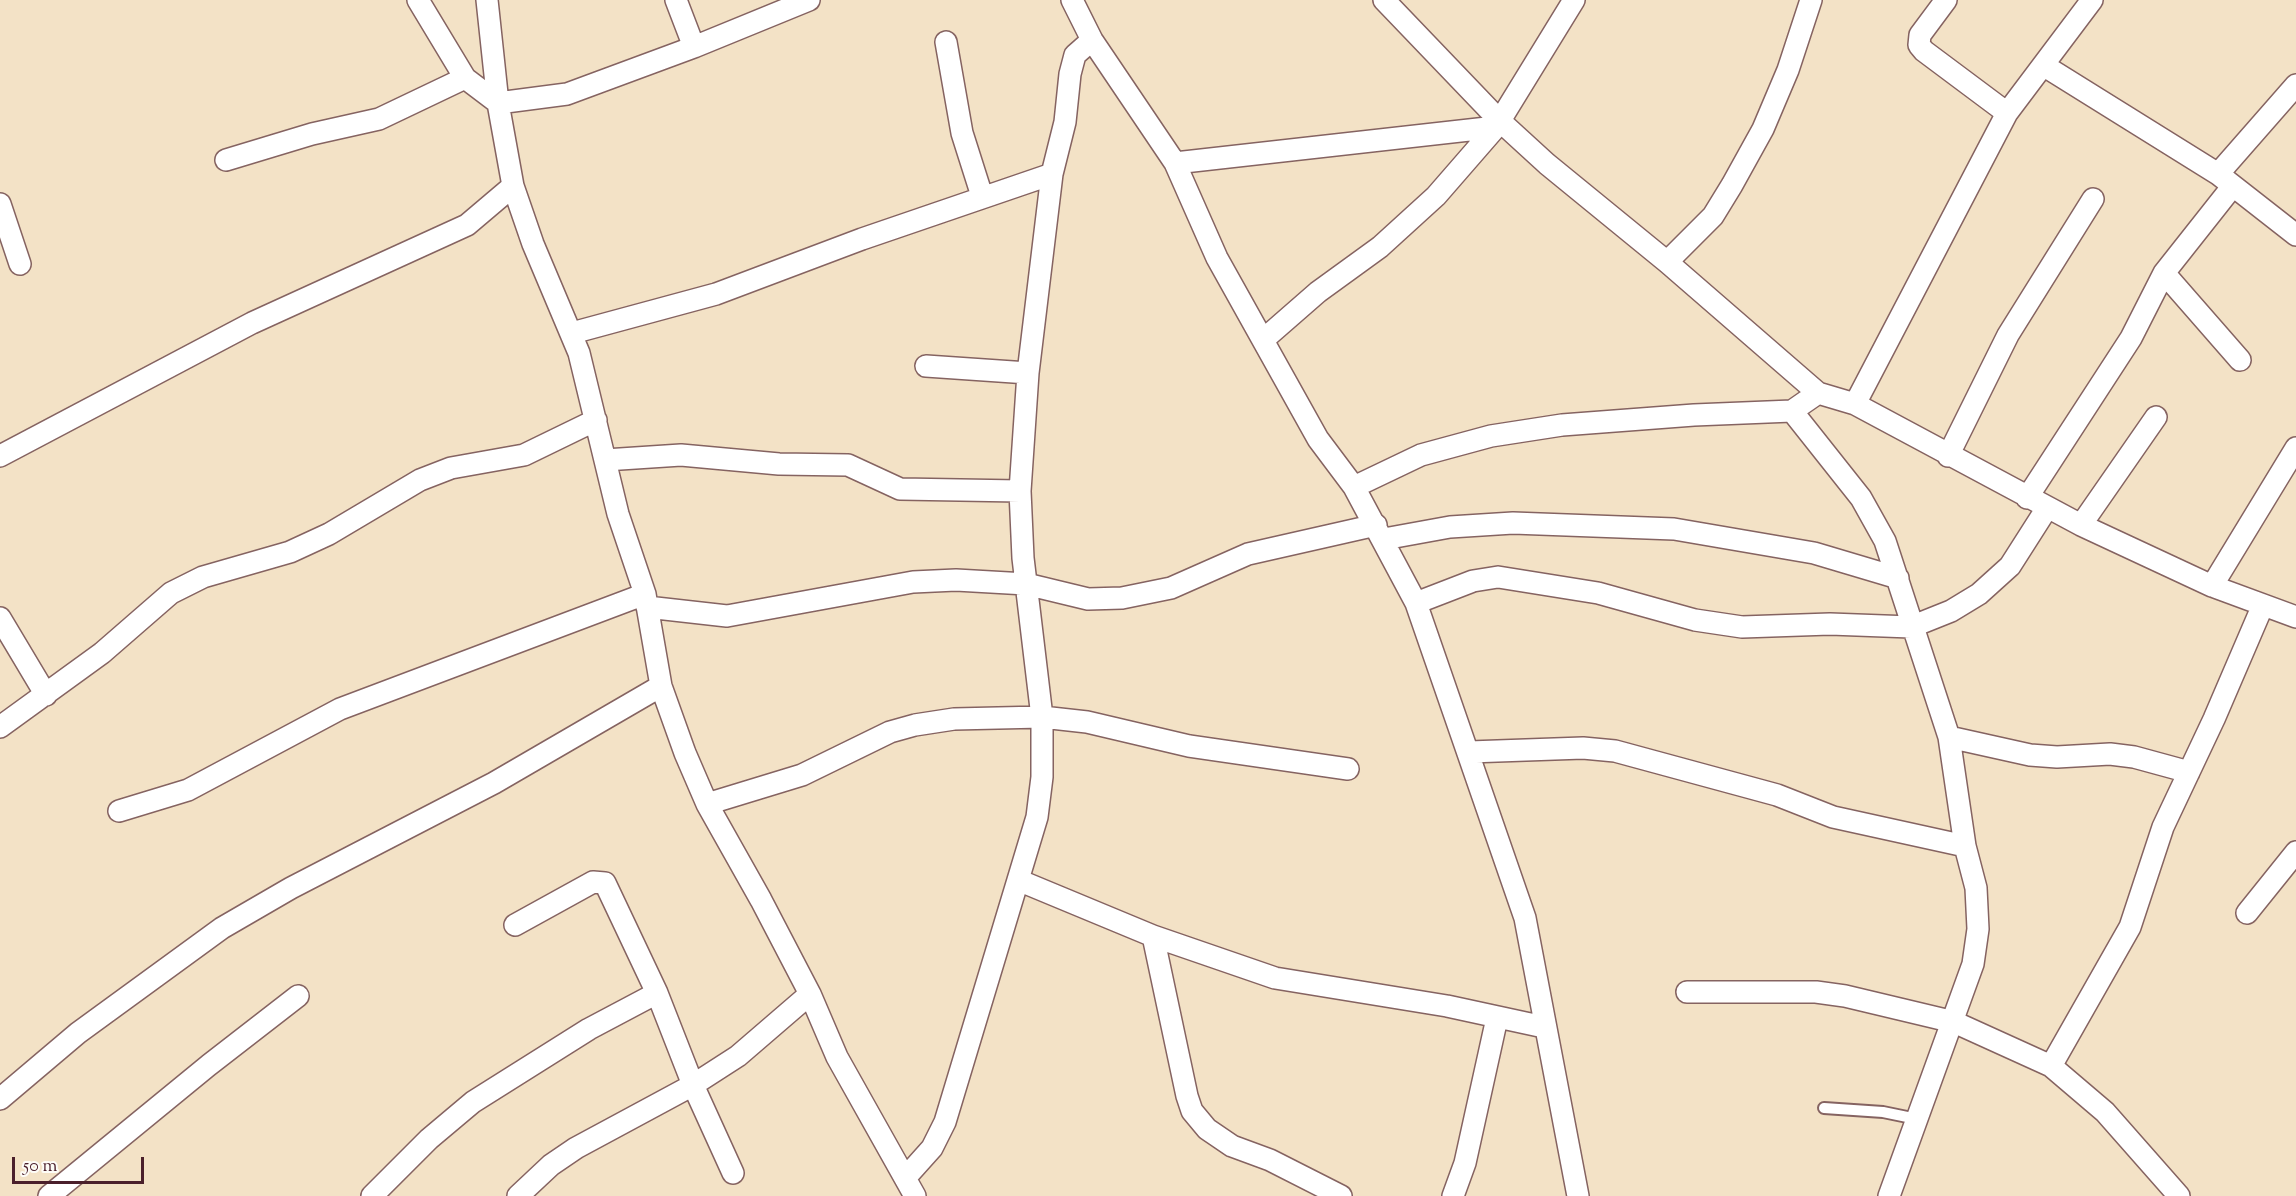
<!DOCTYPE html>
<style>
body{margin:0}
#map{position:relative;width:2296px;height:1196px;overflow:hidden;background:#f3e2c6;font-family:"Sorts Mill Goudy",serif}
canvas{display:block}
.scale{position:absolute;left:12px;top:1157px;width:132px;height:27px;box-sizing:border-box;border:3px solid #4a1f2b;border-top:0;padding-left:8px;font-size:18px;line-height:21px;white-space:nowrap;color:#4a1f2b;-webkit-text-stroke:4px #fdfcf7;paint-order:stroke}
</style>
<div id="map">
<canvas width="2296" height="1196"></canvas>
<div class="scale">50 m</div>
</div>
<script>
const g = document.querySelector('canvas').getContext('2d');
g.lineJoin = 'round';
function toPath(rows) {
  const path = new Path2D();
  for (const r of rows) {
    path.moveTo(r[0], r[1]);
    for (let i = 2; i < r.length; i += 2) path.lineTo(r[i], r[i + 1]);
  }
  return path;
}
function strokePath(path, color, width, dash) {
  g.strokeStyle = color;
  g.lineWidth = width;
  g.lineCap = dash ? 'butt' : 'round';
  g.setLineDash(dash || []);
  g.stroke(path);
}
const lane = toPath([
 [1824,1108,1883,1112,1917,1119]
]);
const street = toPath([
 [418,0,465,78,498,103,513,186,533,244,579,353,618,514,645,594,661,686,685,753,707,804,761,900,810,994,837,1057,915,1196],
 [487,0,498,103,567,94,694,47,809,0],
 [676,0,694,47],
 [1072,0,1092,40,1175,163,1217,258,1318,439,1354,487,1416,603,1525,918,1578,1196],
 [1384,0,1500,121,1547,164,1667,262,1818,393,1855,404,2081,525,2212,586,2296,617],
 [1946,0,1920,35,1919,45,1924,51,2007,113],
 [946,42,962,133,982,196],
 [2043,65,2218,174,2296,235],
 [226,160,312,134,379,119,465,78],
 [1175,163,1496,127,1574,0],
 [2218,174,2296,85],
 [0,204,20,264],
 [1667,262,1713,216,1732,185,1763,129,1788,70,1811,0],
 [2164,273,2240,360],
 [572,333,716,294,862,239,1052,174],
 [1263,340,1318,292,1380,247,1436,196,1496,127],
 [926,366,1028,373],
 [1818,393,1792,411,1861,498,1885,541,1949,737,1965,846,1976,888,1978,929,1973,964,1889,1196],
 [1855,404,2007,113,2092,0],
 [0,456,252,323,467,225,513,186],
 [1948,456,2008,335,2093,199],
 [605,460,681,455,779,464,848,465,900,489,1020,491],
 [1354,487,1421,455,1491,436,1562,425,1694,415,1792,411],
 [2027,498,2131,338,2164,273,2232,187],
 [2081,525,2156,417],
 [1384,539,1450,527,1513,523,1674,529,1814,553,1898,578],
 [2212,586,2296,448],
 [1416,603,1473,581,1498,577,1598,593,1695,620,1742,627,1830,624,1911,627,1951,611,1979,594,2010,566,2047,508],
 [647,607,727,616,913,582,956,580,1026,584,1088,599,1122,598,1171,588,1248,554,1376,525],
 [0,618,46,695],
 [0,727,102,653,171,593,203,577,290,552,329,534,420,480,451,468,524,455,596,420],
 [1949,737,2030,755,2057,757,2110,754,2134,757,2189,772],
 [1469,752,1583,748,1615,751,1777,795,1833,817,1965,846],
 [707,804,802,775,890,732,915,725,954,719,1042,717,1087,722,1189,746,1348,769],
 [119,811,188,790,340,709,645,594],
 [1018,880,1153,936,1275,978,1447,1006,1544,1027],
 [2247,913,2296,852],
 [515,925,593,882,605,883,657,993,693,1085,733,1173],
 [1153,936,1187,1096,1192,1111,1207,1129,1232,1146,1270,1160,1341,1196],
 [1687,992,1816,992,1845,996,1954,1022,2051,1066,2105,1112,2179,1196],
 [2051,1066,2130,927,2163,827,2214,719,2263,605],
 [0,1099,78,1033,222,928,291,888,494,783,661,686],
 [906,1177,932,1148,945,1122,1037,817,1042,777,1042,717,1023,558,1020,491,1028,373,1052,174,1065,122,1070,74,1075,55,1092,40],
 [49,1196,209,1065,298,996],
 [372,1196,429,1139,473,1102,589,1029,657,993],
 [518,1196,551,1165,576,1148,693,1085,738,1056,810,994],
 [1453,1196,1465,1163,1497,1018]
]);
strokePath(lane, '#856361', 14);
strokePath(street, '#856361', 24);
strokePath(lane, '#fff', 10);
strokePath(street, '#fff', 21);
</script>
